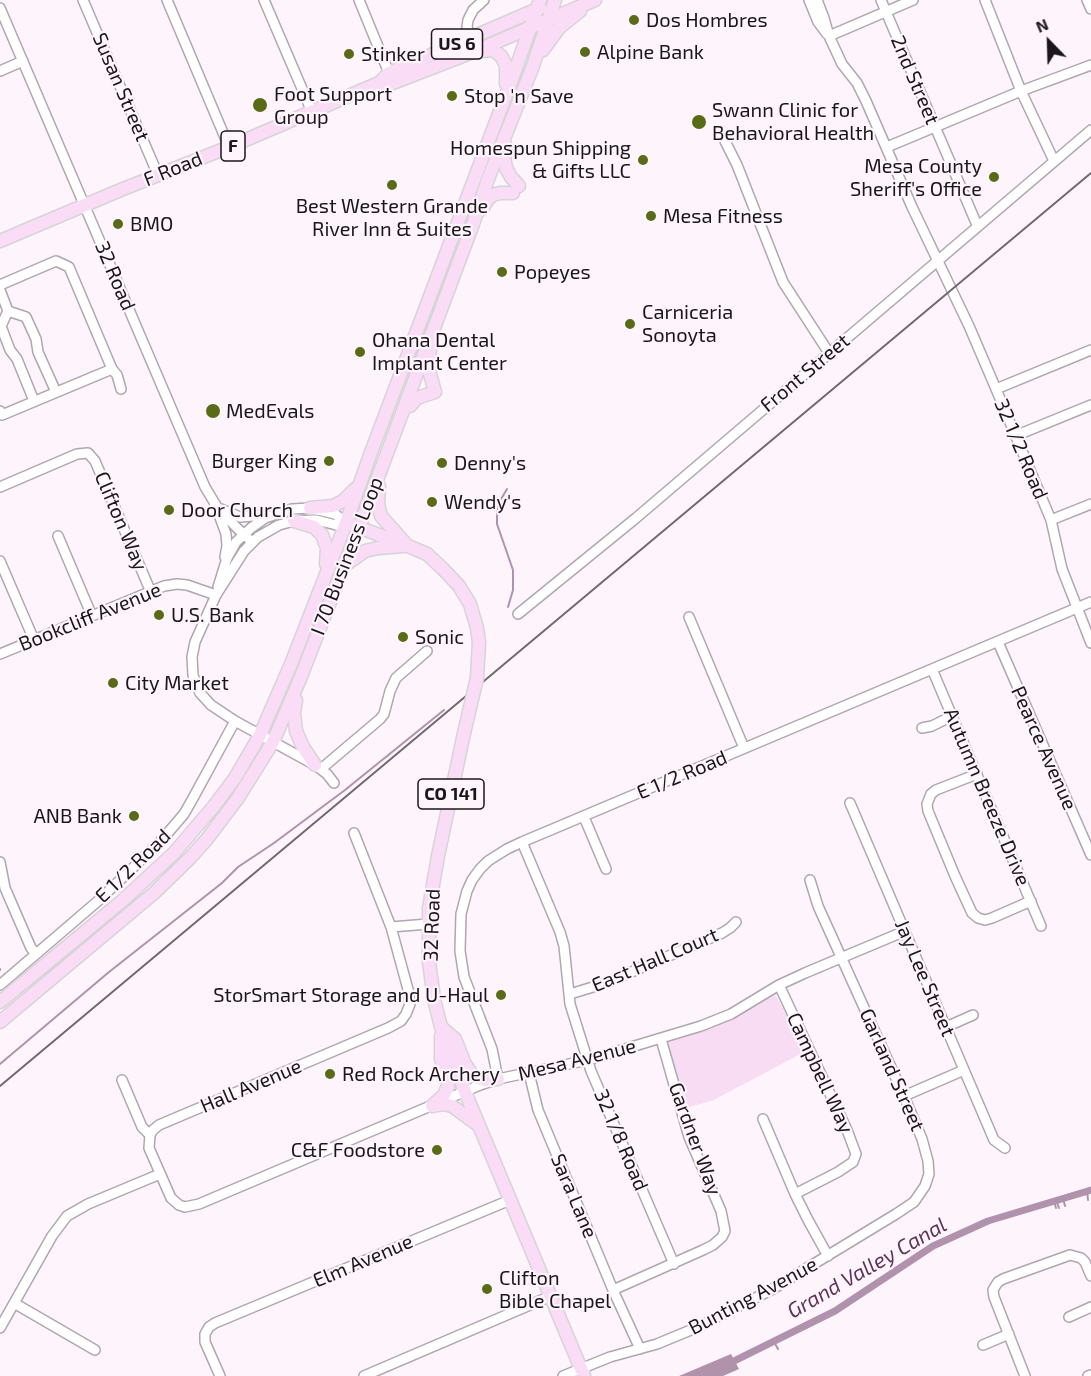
<!DOCTYPE html>
<style>
body{margin:0}
#map{position:relative;width:1091px;height:1376px;overflow:hidden;background:#fef4fc;font-family:"Exo 2",sans-serif}
canvas{display:block}
.north{position:absolute;left:1019px;top:12px;width:60px;height:60px;-webkit-text-stroke:4px #fef4fc;paint-order:stroke;rotate:337deg;font-size:16px;font-weight:700;line-height:24px;text-align:center;color:#1a1619}
.north::after{content:'';display:block;margin:auto;width:21px;height:27px;background:#1a1619;clip-path:polygon(50% 0,100% 100%,50% 72%,0 100%)}
</style>
<div id="map">
<canvas width="1091" height="1376"></canvas>
<div class="north">N</div>
</div>
<script>
const g = document.querySelector('canvas').getContext('2d');
g.lineJoin = 'round';
function paint(path, color) {
  g.fillStyle = color;
  g.fill(path, 'evenodd');
}
function toPath(rows) {
  const path = new Path2D();
  for (const r of rows) {
    path.moveTo(r[0], r[1]);
    for (let i = 2; i < r.length; i += 2) path.lineTo(r[i], r[i + 1]);
  }
  return path;
}
function strokePath(path, color, width, dash) {
  g.strokeStyle = color;
  g.lineWidth = width;
  g.lineCap = dash ? 'butt' : 'round';
  g.setLineDash(dash || []);
  g.stroke(path);
}
function label(font, color, halo, rows, align = 'center') {
  g.font = font + ' "Exo 2",sans-serif';
  g.lineWidth = 4.5;
  g.setLineDash([]);
  g.textBaseline = 'middle';
  g.strokeStyle = halo;
  g.fillStyle = color;
  for (const [text, x, y, turn = 0] of rows) {
    g.save();
    g.translate(x, y);
    g.rotate((+turn || 0) * Math.PI / 180);
    g.textAlign = isNaN(turn) ? turn : align;
    if (halo) g.strokeText(text, 0, 0);
    g.fillText(text, 0, 0);
    g.restore();
  }
}
paint(toPath([
 [772,995,776,996,806,1051,714,1100,686,1108,666,1043,712,1028,732,1019]
]), '#f7dcf3');
paint(toPath([
 [731,1354,739,1369,723,1376,679,1376]
]), '#b092ac');
strokePath(toPath([
 [507,489,497,506,497,524,513,570,513,590,508,607],
 [0,969,0,970],
 [0,1064,109,972,222,883,238,867,274,843,345,790,444,710],
 [1087,1191,1088,1200],
 [1063,1198,1065,1206],
 [1056,1200,1059,1208],
 [1054,1201,1056,1208],
 [774,1342,778,1349]
]), '#b092ac', 2);
strokePath(toPath([
 [728,1364,835,1311,933,1246,988,1221,1091,1190]
]), '#b092ac', 7);
const minor = toPath([
 [83,0,158,175],
 [167,0,229,147],
 [264,0,312,112],
 [359,0,391,78],
 [809,0,818,22,827,34],
 [817,0,824,18,829,36,842,64,857,83,866,101,912,207,969,326,996,389,1051,520,1062,569,1091,643],
 [881,0,977,225],
 [985,0,1021,91,1054,161],
 [1087,0,1091,9],
 [0,8,205,487,217,507,238,529,252,542],
 [829,36,913,0],
 [471,38,467,27,468,20,473,10,484,0],
 [0,71,23,61],
 [722,135,737,165,783,282,829,353],
 [887,147,1021,91,1091,65],
 [0,285,56,261,69,267,112,369,117,375,121,389],
 [0,290,8,311,26,317,36,339,38,352,56,392],
 [8,311,1,326,10,350,17,359,34,401],
 [996,389,1091,350],
 [0,411,2,415,112,369],
 [1015,436,1091,405],
 [0,487,77,454,88,453,95,461,150,590],
 [221,509,240,517,266,515],
 [218,512,226,534,227,546,225,557],
 [1051,520,1091,504],
 [58,536,92,616],
 [0,561,34,640],
 [218,587,227,558,236,542,251,528,265,518,292,509,310,508,335,514,346,523],
 [518,614,636,518,1091,130],
 [689,617,744,748],
 [998,642,1091,855],
 [0,654,164,586,177,584,187,585,216,595],
 [932,669,1041,926],
 [922,728,932,726,952,716],
 [321,769,380,719,384,714,390,691,396,678,427,651],
 [977,774,936,790,931,794,927,804,928,811,955,876,972,913,978,918,985,920,992,918,1031,901],
 [334,783,327,774,315,765,235,721,211,705,200,693,197,686,193,675,192,657,195,642,216,595,244,551,258,537,279,525,294,521,317,520,340,526,346,523],
 [850,803,994,1140,1005,1148],
 [584,817,606,869],
 [354,833,391,927,409,993,410,1004,406,1014,401,1021,388,1028,159,1125,153,1130,150,1135,149,1148,171,1198,179,1205,185,1207,199,1204,480,1085,498,1079,588,1060,701,1026,731,1014,779,985,805,973,905,931],
 [522,842,560,932,564,946,570,1004,591,1071,674,1264],
 [0,862,5,888,31,948,36,954],
 [391,927,428,924],
 [0,985,98,901,160,842,184,814,192,800,235,721],
 [779,985,847,1130,856,1154,853,1162,838,1172,795,1194],
 [570,994,606,983,722,933,730,928,736,922],
 [946,1027,973,1015],
 [529,1073,538,1110,613,1290,640,1349],
 [498,1079,492,1049,464,977,460,951,461,914,467,891,472,880,480,869,488,861,507,849,522,842,1091,602],
 [122,1080,142,1127,150,1135],
 [904,1096,964,1070],
 [763,1119,795,1194,808,1220,828,1256],
 [613,1290,703,1250,713,1245,722,1237,725,1231,721,1211,689,1137,661,1039],
 [14,1303,95,1350],
 [1069,1317,1091,1307],
 [0,1328,52,1236,67,1216,88,1204,160,1174],
 [983,1345,1009,1334],
 [220,1376,205,1342,205,1334,209,1327,215,1323,510,1200],
 [364,1376,551,1296],
 [563,1376,610,1357,657,1344,698,1327,771,1290,896,1214,914,1202,925,1186,929,1174,928,1161,922,1139,904,1096,818,906,810,880],
 [1025,1376,994,1297,993,1290,996,1285,998,1282,1003,1279,1070,1255,1081,1258,1085,1262,1091,1276],
 [1088,1376,1091,1375]
]);
const major = toPath([
 [543,50,559,28,580,11],
 [481,51,493,50,501,56,506,65,506,84],
 [379,83,393,83,473,52,595,0],
 [505,144,504,156,506,168,511,177,519,186],
 [481,210,489,198,493,195,500,193,513,193],
 [0,241,123,189,229,147,379,83,389,73,540,8],
 [430,350,428,367,435,392],
 [405,407,410,406,416,399,420,397,435,392],
 [379,486,378,504,381,516,405,543],
 [310,508,333,506,343,501,355,489],
 [294,521,314,527,322,535,327,548,326,564],
 [353,525,408,546,427,554,443,569,459,586,470,604,477,628,479,642],
 [345,565,365,551,378,548,404,546],
 [296,700,294,713,296,731,303,747,315,765],
 [464,733,438,856,429,908,429,962,434,999,441,1027,465,1092,584,1376],
 [0,1002,122,901,174,853,214,806,235,778,260,735,291,664,346,523,370,455,514,74,540,0],
 [0,1022,154,893,190,858,207,839,238,798,273,742,300,679,359,528,473,224,488,179,533,66,555,0],
 [441,1027,455,1039,465,1064,473,1076,485,1080,498,1079],
 [432,1106,444,1095,448,1086,448,1080,441,1059,441,1036],
 [433,1106,443,1104,452,1106,478,1125]
]);
strokePath(minor, '#b1a6b0', 12);
strokePath(major, '#d6d5d6', 15);
strokePath(minor, '#fff', 9);
strokePath(major, '#fadcf6', 12);
strokePath(toPath([
 [0,1086,1091,173]
]), '#6f696e', 2);
const majorBridge = toPath([
 [464,733,477,678,479,642]
]);
strokePath(majorBridge, '#d6d5d6', 15, []);
strokePath(majorBridge, '#fadcf6', 12);
for (const [x, y, r, color] of [
 [634,20,6,"#5a6b17"],
 [585,52,6,"#5a6b17"],
 [349,54,6,"#5a6b17"],
 [452,96,6,"#5a6b17"],
 [260,105,8,"#5a6b17"],
 [699,122,8,"#5a6b17"],
 [643,160,6,"#5a6b17"],
 [994,177,6,"#5a6b17"],
 [392,185,6,"#5a6b17"],
 [651,216,6,"#5a6b17"],
 [118,224,6,"#5a6b17"],
 [502,272,6,"#5a6b17"],
 [630,324,6,"#5a6b17"],
 [360,352,6,"#5a6b17"],
 [213,411,8,"#5a6b17"],
 [329,461,6,"#5a6b17"],
 [442,463,6,"#5a6b17"],
 [432,502,6,"#5a6b17"],
 [169,510,6,"#5a6b17"],
 [159,615,6,"#5a6b17"],
 [403,637,6,"#5a6b17"],
 [113,683,6,"#5a6b17"],
 [134,816,6,"#5a6b17"],
 [501,995,6,"#5a6b17"],
 [330,1074,6,"#5a6b17"],
 [437,1150,6,"#5a6b17"],
 [487,1289,6,"#5a6b17"]
]) {
  const dot = new Path2D();
  dot.arc(x, y, r, 0, 2 * Math.PI);
  g.fillStyle = color;
  g.fill(dot);
  strokePath(dot, '#fef4fc', 2);
}
for (const [x, y, w] of [
 [457,44,51],
 [233,146,24],
 [451,794,66]
]) {
  const box = new Path2D();
  box.roundRect(x - w / 2, y - 15, w, 30, 4.5);
  g.fillStyle = '#fef4fc';
  g.fill(box);
  strokePath(box, '#1a1619', 1.5);
}
label('bold 18px', '#1a1619', null, [
 ["US 6",457,44],
 ["F",233,146],
 ["CO 141",451,794]
]);
label('20px', '#1a1619', '#fef4fc', [
 ["Dos Hombres",646,20],
 ["Alpine Bank",597,52],
 ["Stinker",361,54],
 ["Foot Support",274,94],
 ["Group",274,117],
 ["Stop 'n Save",464,96],
 ["Swann Clinic for",712,110],
 ["Behavioral Health",712,133],
 ["Homespun Shipping",631,148,"right"],
 ["& Gifts LLC",631,171,"right"],
 ["Mesa County",982,166,"right"],
 ["Sheriff's Office",982,189,"right"],
 ["Best Western Grande",392,206,"center"],
 ["River Inn & Suites",392,229,"center"],
 ["Mesa Fitness",663,216],
 ["BMO",130,224],
 ["Popeyes",514,272],
 ["Carniceria",642,312],
 ["Sonoyta",642,335],
 ["Ohana Dental",372,340],
 ["Implant Center",372,363],
 ["MedEvals",226,411],
 ["Burger King",317,461,"right"],
 ["Denny's",454,463],
 ["Wendy's",444,502],
 ["Door Church",181,510],
 ["U.S. Bank",171,615],
 ["Sonic",415,637],
 ["City Market",125,683],
 ["ANB Bank",122,816,"right"],
 ["StorSmart Storage and U-Haul",489,995,"right"],
 ["Red Rock Archery",342,1074],
 ["C&F Foodstore",425,1150,"right"],
 ["Clifton",499,1278],
 ["Bible Chapel",499,1301]
], 'left');
label('20px', '#1a1619', '#fef4fc', [
 ["2nd Street",915,80,67],
 ["Susan Street",121,87,67],
 ["F Road",173,169,-22],
 ["32 Road",115,276,67],
 ["Front Street",805,373,-40],
 ["32 1/2 Road",1021,449,67],
 ["Clifton Way",121,521,67],
 ["I 70 Business Loop",347,556,-69],
 ["Bookcliff Avenue",90,617,-22],
 ["Pearce Avenue",1044,748,66],
 ["E 1/2 Road",682,775,-23],
 ["Autumn Breeze Drive",987,797,67],
 ["E 1/2 Road",133,866,-44],
 ["32 Road",432,925,-88],
 ["East Hall Court",655,960,-23],
 ["Jay Lee Street",925,978,67],
 ["Mesa Avenue",577,1060,-14],
 ["Garland Street",892,1070,66],
 ["Campbell Way",820,1073,65],
 ["Hall Avenue",251,1086,-23],
 ["Gardner Way",695,1139,70],
 ["32 1/8 Road",621,1140,67],
 ["Sara Lane",574,1196,67],
 ["Elm Avenue",363,1261,-23],
 ["Bunting Avenue",753,1296,-28]
]);
label('italic 21px', '#5e3459', '#fef4fc', [
 ["Grand Valley Canal",867,1268,-30]
]);
</script>
